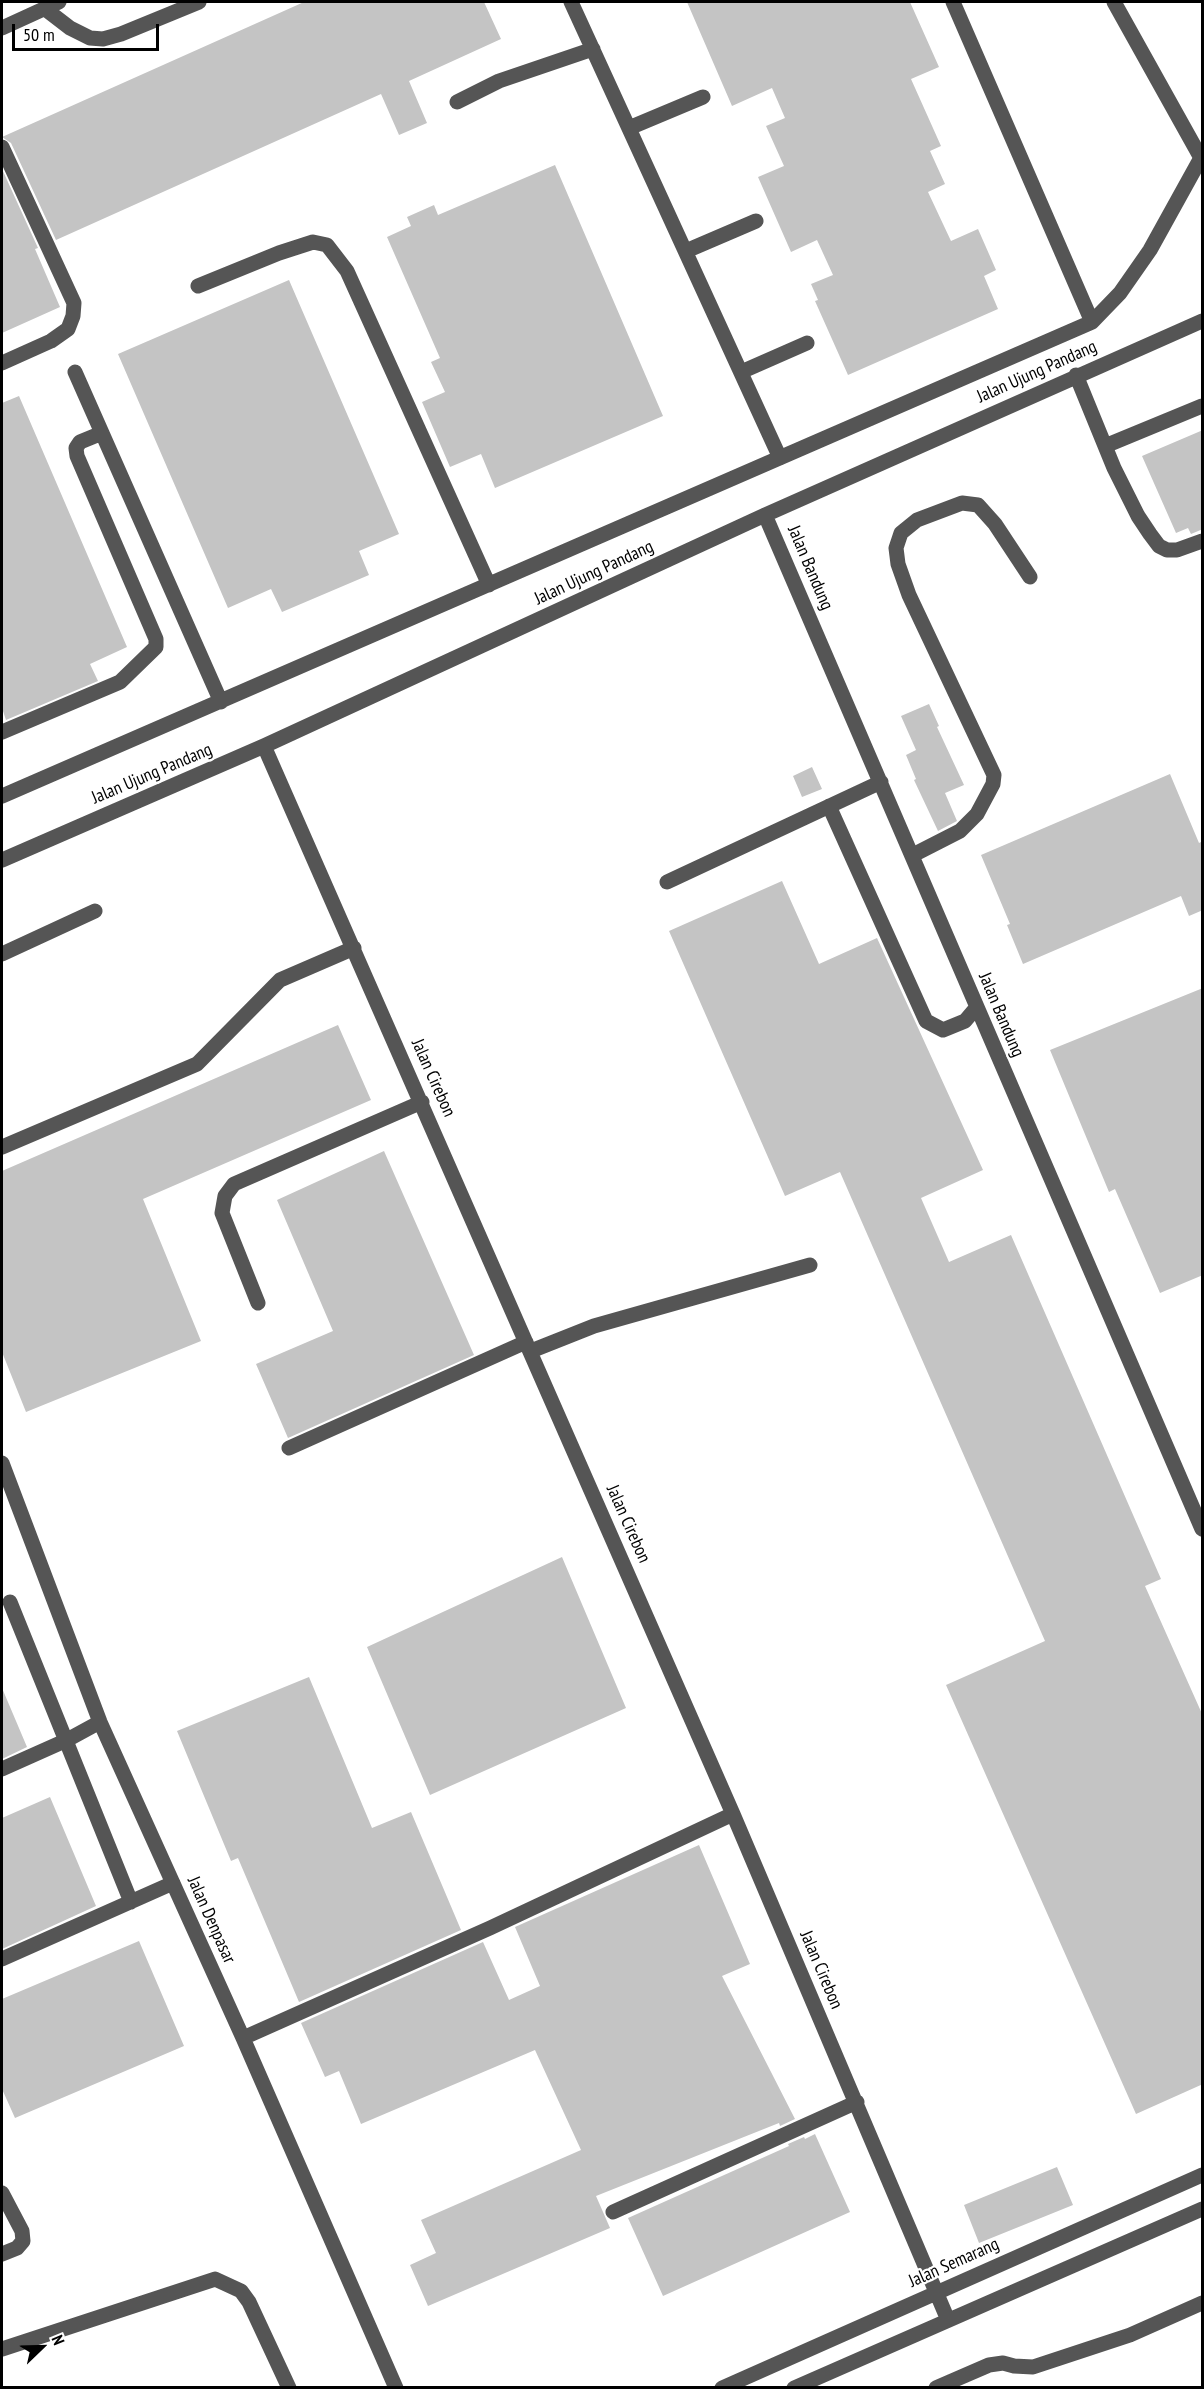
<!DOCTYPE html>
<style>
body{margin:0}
#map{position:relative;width:1204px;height:2389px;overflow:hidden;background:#fff;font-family:"PT Sans Narrow",sans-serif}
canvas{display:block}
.frame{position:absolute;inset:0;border:3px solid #000;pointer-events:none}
.north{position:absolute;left:12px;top:2317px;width:60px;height:60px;-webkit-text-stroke:4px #fff;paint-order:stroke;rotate:67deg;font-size:16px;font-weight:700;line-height:24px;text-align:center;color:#000}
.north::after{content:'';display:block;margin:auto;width:21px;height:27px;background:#000;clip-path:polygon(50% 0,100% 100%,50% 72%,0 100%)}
.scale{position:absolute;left:12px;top:24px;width:147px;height:27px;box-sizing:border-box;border:3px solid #000;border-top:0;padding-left:8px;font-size:18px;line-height:21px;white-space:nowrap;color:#000;-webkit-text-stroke:4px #fff;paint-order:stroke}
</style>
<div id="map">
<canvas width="1204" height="2389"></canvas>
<div class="frame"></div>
<div class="north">N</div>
<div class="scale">50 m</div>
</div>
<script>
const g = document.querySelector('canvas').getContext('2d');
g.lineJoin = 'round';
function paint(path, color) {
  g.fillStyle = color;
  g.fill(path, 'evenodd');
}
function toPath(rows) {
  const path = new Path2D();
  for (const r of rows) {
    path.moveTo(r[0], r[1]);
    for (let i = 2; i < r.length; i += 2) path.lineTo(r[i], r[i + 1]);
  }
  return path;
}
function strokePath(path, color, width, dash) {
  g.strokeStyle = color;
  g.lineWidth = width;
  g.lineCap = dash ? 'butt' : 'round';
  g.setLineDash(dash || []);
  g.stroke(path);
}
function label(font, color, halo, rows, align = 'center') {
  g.font = font + ' "PT Sans Narrow",sans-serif';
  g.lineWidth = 4.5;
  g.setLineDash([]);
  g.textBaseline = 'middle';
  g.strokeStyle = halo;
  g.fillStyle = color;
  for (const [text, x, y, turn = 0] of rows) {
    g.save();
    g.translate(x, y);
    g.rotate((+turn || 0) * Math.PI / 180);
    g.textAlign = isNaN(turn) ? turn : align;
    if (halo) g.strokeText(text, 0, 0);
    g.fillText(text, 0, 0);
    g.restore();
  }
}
paint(toPath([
 [304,2,484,2,501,39,409,81,427,123,399,135,381,94,56,240,11,143,2,137],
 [687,2,910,2,939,67,911,79,941,146,930,151,945,184,928,192,951,241,978,229,996,270,984,276,998,309,848,375,815,301,818,300,811,284,833,275,817,240,791,252,758,177,784,166,766,126,785,118,772,88,732,106],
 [555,165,663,416,495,488,481,454,450,467,422,402,445,392,431,362,440,358,387,237,411,226,407,217,434,205,438,215],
 [2,169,38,248,35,249,60,307,2,333],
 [289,280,399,534,359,551,369,575,282,612,271,589,228,608,118,354],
 [19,396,127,647,90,664,98,681,6,720,2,708,2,403],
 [1203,430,1203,529,1191,534,1188,528,1176,533,1142,456],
 [929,704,939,726,937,727,964,785,945,793,957,821,938,831,914,780,916,779,906,755,916,750,901,716],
 [812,767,822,789,802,797,793,776],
 [1170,774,1199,843,1203,841,1203,910,1189,916,1181,896,1023,964,1007,925,1010,924,981,855],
 [782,881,819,964,877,938,983,1170,921,1198,949,1262,1011,1235,1161,1579,1145,1586,1203,1716,1203,2084,1136,2114,946,1685,1045,1641,840,1172,785,1196,669,931],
 [1203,988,1203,1275,1160,1293,1115,1189,1109,1192,1050,1050],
 [338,1025,371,1100,143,1199,201,1341,26,1412,2,1352,2,1171],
 [384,1151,474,1355,288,1438,256,1364,333,1331,277,1200],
 [562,1557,626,1708,430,1795,367,1647],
 [309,1677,372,1828,411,1812,461,1930,299,2002,238,1858,231,1861,177,1731],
 [2,1688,27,1747,2,1759],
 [50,1797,96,1906,2,1949,2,1818],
 [699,1845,750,1964,722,1976,795,2119,780,2126,779,2123,596,2196,610,2228,428,2306,410,2265,436,2253,421,2220,581,2150,535,2050,361,2124,339,2071,325,2077,301,2023,483,1942,509,2000,540,1986,515,1927],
 [139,1941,184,2046,15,2118,2,2089,2,1999],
 [815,2134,850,2212,663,2296,628,2218,789,2146,788,2144,804,2137,805,2139],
 [1057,2167,1073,2205,979,2243,964,2205]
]), '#c4c4c4');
strokePath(toPath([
 [571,2,780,458],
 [953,2,1092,322],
 [1114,2,1201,158],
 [44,8,70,28,90,38,103,39,121,34,199,2],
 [2,28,59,2],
 [457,102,499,81,593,49],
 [629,128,703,97],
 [2,147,74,303,73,316,68,329,51,341,2,363],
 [686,251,756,221],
 [198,286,279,253,313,242,327,245,347,271,489,585],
 [75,372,221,702],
 [741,372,807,343],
 [1076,375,1114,468,1138,516,1150,534,1159,546,1167,550,1177,550,1202,541],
 [1105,446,1202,406],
 [765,515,1202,1529],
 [2,732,120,682,156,647,156,639,77,456,76,448,80,442,102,433],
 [264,746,733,1814,948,2320],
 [2,796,1092,322,1120,293,1150,250,1202,156],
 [829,806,926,1021,943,1030,965,1021,976,1008],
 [913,855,960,831,977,814,993,784,994,775,909,595,898,564,896,548,901,533,917,520,962,503,978,505,995,524,1030,577],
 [2,860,264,746,765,515,1202,321],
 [667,882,881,782],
 [2,954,95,911],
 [2,1147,197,1064,280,980,354,948],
 [258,1303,222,1213,225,1196,234,1184,422,1102],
 [531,1351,594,1326,810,1265],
 [289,1448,526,1342],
 [2,1463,100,1722,243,2038,396,2388],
 [10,1602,131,1902],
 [2,1769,67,1740,100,1722],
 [2,1959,173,1883],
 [243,2038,490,1928,733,1814],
 [2,2193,22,2231,23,2241,17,2248,2,2254],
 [613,2212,857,2102],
 [2,2349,215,2279,241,2291,249,2302,289,2388],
 [722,2388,1202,2175],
 [794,2388,1202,2209],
 [936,2388,989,2365,1003,2363,1014,2366,1033,2367,1130,2335,1202,2303]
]), '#555', 15);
label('18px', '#000', '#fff', [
 ["Jalan Ujung Pandang",1037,372,-24],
 ["Jalan Bandung",810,568,67],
 ["Jalan Ujung Pandang",594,573,-25],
 ["Jalan Ujung Pandang",152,774,-23],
 ["Jalan Bandung",1001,1015,67],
 ["Jalan Cirebon",433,1078,66],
 ["Jalan Cirebon",628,1524,66],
 ["Jalan Denpasar",211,1920,66],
 ["Jalan Cirebon",821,1970,67],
 ["Jalan Semarang",954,2263,-24]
]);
</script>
